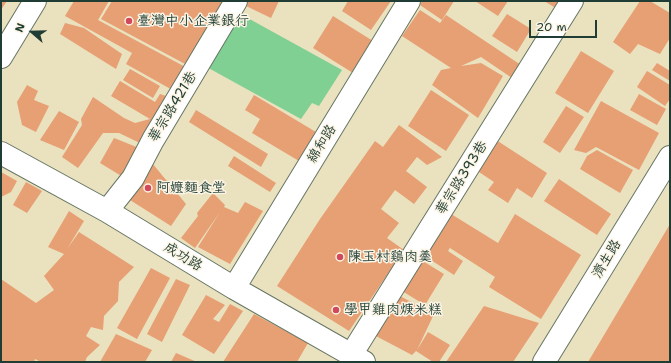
<!DOCTYPE html>
<meta charset="utf-8">
<style>
body{margin:0}
#map{position:relative;width:671px;height:363px;overflow:hidden;background:#eae1be;font-family:"Shantell Sans",sans-serif}
canvas{display:block}
.frame{position:absolute;inset:0;border:2px solid #1f3d34;pointer-events:none}
.north{position:absolute;left:12px;top:12px;width:40px;height:40px;-webkit-text-stroke:3px #fcf5e5;paint-order:stroke;rotate:290deg;font-size:11px;font-weight:700;line-height:16px;text-align:center;color:#1f3d34}
.north::after{content:'';display:block;margin:auto;width:14px;height:18px;background:#1f3d34;clip-path:polygon(50% 0,100% 100%,50% 72%,0 100%)}
.scale{position:absolute;left:529px;top:20px;width:68px;height:18px;box-sizing:border-box;border:2px solid #1f3d34;border-top:0;padding-left:5px;font-size:12px;line-height:14px;white-space:nowrap;color:#1f3d34;-webkit-text-stroke:3px #fcf5e5;paint-order:stroke}
</style>
<div id="map">
<canvas width="671" height="363"></canvas>
<div class="frame"></div>
<div class="north">N</div>
<div class="scale">20 m</div>
</div>
<script>
const g = document.querySelector('canvas').getContext('2d');
g.lineJoin = 'round';
function paint(path, color) {
  g.fillStyle = color;
  g.fill(path, 'evenodd');
}
function toPath(rows) {
  const path = new Path2D();
  for (const r of rows) {
    path.moveTo(r[0], r[1]);
    for (let i = 2; i < r.length; i += 2) path.lineTo(r[i], r[i + 1]);
  }
  return path;
}
function strokePath(path, color, width, dash) {
  g.strokeStyle = color;
  g.lineWidth = width;
  g.lineCap = dash ? 'butt' : 'round';
  g.setLineDash(dash || []);
  g.stroke(path);
}
function label(font, color, halo, rows, align = 'center') {
  g.font = font + ' "Shantell Sans","LXGW WenKai TC",sans-serif';
  g.lineWidth = 3;
  g.setLineDash([]);
  g.textBaseline = 'middle';
  g.strokeStyle = halo;
  g.fillStyle = color;
  for (const [text, x, y, turn = 0] of rows) {
    g.save();
    g.translate(x, y);
    g.rotate((+turn || 0) * Math.PI / 180);
    g.textAlign = isNaN(turn) ? turn : align;
    if (halo) g.strokeText(text, 0, 0);
    g.fillText(text, 0, 0);
    g.restore();
  }
}
paint(toPath([
 [235,11,342,70,319,106,312,103,301,119,203,65]
]), '#7fd092');
paint(toPath([
 [1,1,7,1,1,10],
 [74,1,109,1,98,20,189,69,176,92,126,64,132,53,65,16],
 [112,1,227,1,187,65,101,19],
 [246,1,279,1,271,18,244,5],
 [348,1,391,1,371,30,342,11],
 [422,1,454,1,442,20,420,5],
 [475,1,508,1,498,16],
 [544,1,565,1,559,10],
 [640,1,650,1,670,13,670,38,660,54,638,44,630,54,613,42],
 [420,10,440,23,446,15,521,65,512,78,481,57,461,66,481,63,503,76,478,118,432,85,441,70,451,68,402,36],
 [507,14,531,29,517,52,492,36],
 [333,16,373,41,353,73,313,48],
 [65,23,84,28,122,54,116,69,60,34],
 [581,51,614,71,588,113,555,93],
 [657,63,670,71,670,81,652,70],
 [130,69,160,86,153,98,123,80],
 [647,71,670,85,670,99,665,106,637,87],
 [120,81,155,102,160,94,172,98,144,145,119,133,103,133,78,168,62,157,82,125,81,119,93,97,124,118,135,123,150,119,111,96],
 [27,85,38,91,34,100,49,106,36,132,22,125,17,102],
 [431,90,469,115,446,151,408,126],
 [639,94,666,109,657,125,630,110],
 [254,95,316,132,299,161,252,133,260,119,245,110],
 [601,101,659,133,639,170,596,147,586,153,574,150],
 [566,106,584,117,560,153,543,142],
 [196,110,268,154,261,167,189,122],
 [59,111,79,122,64,150,40,140],
 [399,125,442,157,427,165,417,157,406,171,427,187,414,204,395,190,381,209,399,223,387,238,404,250,349,331,277,286,320,219,375,141,383,147],
 [114,138,139,148,128,180,100,163],
 [493,138,547,173,532,198,517,188,508,203,488,190,494,182,473,168],
 [597,150,633,170,620,193,580,169,587,156],
 [234,156,276,183,270,192,228,166],
 [152,163,186,204,171,226,130,200],
 [1,172,17,181,11,192,1,197],
 [559,179,611,214,597,235,544,201],
 [26,182,42,191,27,213,13,205],
 [213,193,225,205,224,207,238,213,245,202,263,211,230,264,198,247,220,212,195,248,181,238,198,216,197,213],
 [443,209,498,243,515,214,581,255,541,319,489,287,495,277,450,248,458,235,448,251,463,261,454,275,417,251],
 [69,211,84,221,67,249,79,232,134,267,119,282,118,301,104,316,103,330,91,327,86,336,100,345,87,357,85,362,41,362,35,359,34,362,1,362,1,279,36,303,54,290,44,276,64,254,48,247],
 [670,224,670,362,588,362],
 [421,260,444,274,425,305,402,291],
 [151,268,170,278,137,339,117,328],
 [176,279,190,285,162,342,147,334],
 [396,294,434,314,417,350,428,332,450,345,439,362,433,362,416,351,412,355,374,335],
 [206,295,225,305,213,319,219,322,230,304,243,311,214,354,182,335],
 [484,306,539,323,513,362,446,362],
 [254,314,308,343,297,362,223,362],
 [116,334,152,350,145,362,100,362],
 [176,353,197,362,171,362]
]), '#e79f74');
const minor = toPath([
 [1,153,107,211,234,288,364,362],
 [107,211,133,178,153,140,236,1],
 [234,288,409,1],
 [351,355,572,1],
 [544,362,670,157]
]);
const major = toPath([
 [1,57,35,1]
]);
strokePath(minor, '#667664', 24);
strokePath(major, '#667664', 24);
strokePath(minor, '#fff', 22);
strokePath(major, '#fff', 22);
for (const [x, y, r, color] of [
 [129,21,4,"#d1495b"],
 [148,188,4,"#d1495b"],
 [340,257,4,"#d1495b"],
 [336,310,4,"#d1495b"]
]) {
  const dot = new Path2D();
  dot.arc(x, y, r, 0, 2 * Math.PI);
  g.fillStyle = color;
  g.fill(dot);
  strokePath(dot, '#fcf5e5', 1.5);
}
label('14px', '#1f3d34', '#fcf5e5', [
 ["臺灣中小企業銀行",137,21],
 ["阿嬤麵食堂",156,188],
 ["陳玉村鷄肉羮",348,257],
 ["學甲雞肉焿米糕",344,310]
], 'left');
label('14px', '#1f3d34', '#fcf5e5', [
 ["華宗路421巷",173,107,-59],
 ["綿和路",322,144,-58],
 ["華宗路393巷",462,178,-58],
 ["成功路",183,257,31],
 ["濟生路",607,259,-59]
]);
</script>
